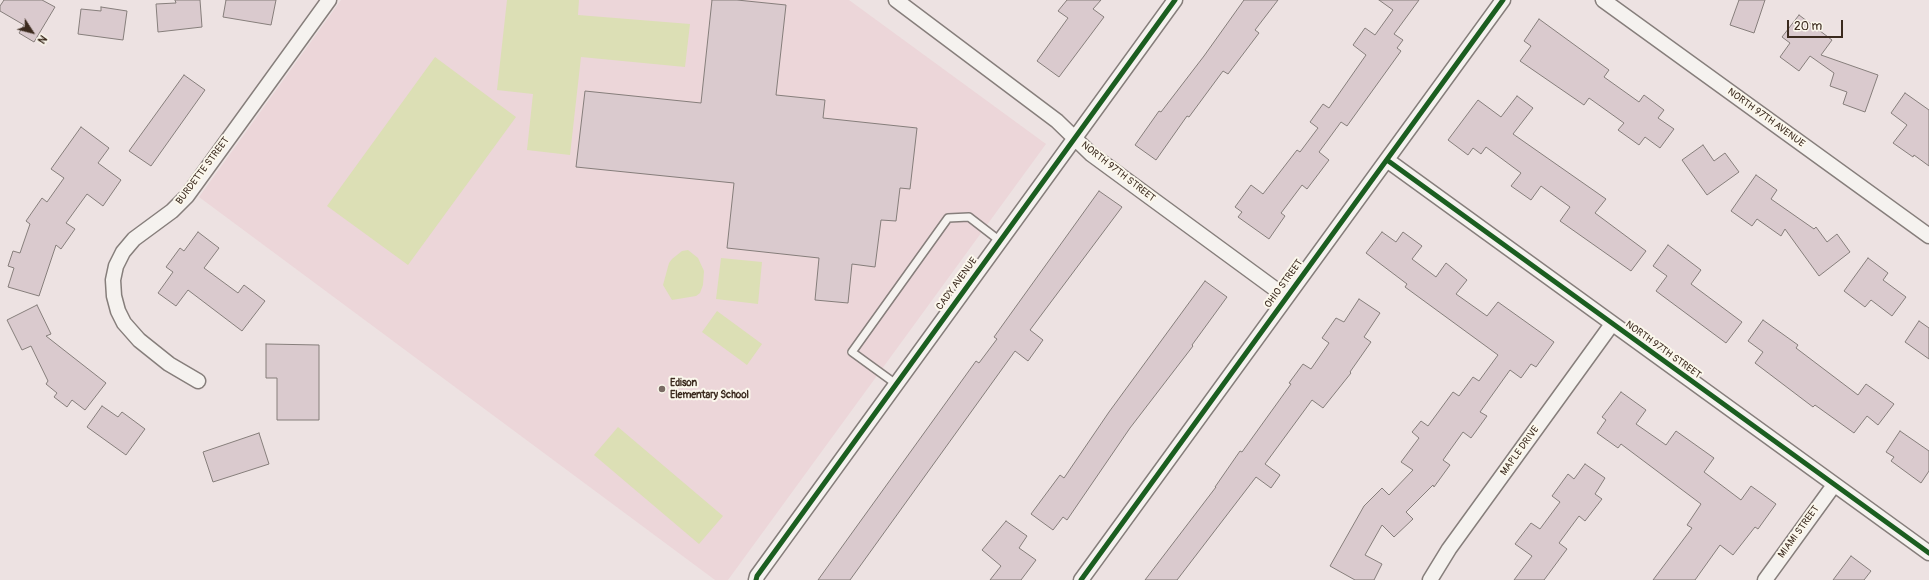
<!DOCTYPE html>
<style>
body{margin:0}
#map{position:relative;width:1929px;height:580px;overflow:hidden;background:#ede2e2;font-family:Pangolin,sans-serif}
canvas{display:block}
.north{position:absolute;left:12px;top:12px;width:40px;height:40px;-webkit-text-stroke:3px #fbf7ec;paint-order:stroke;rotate:126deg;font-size:11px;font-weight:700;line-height:16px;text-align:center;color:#3b2a1e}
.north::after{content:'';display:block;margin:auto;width:14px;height:18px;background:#3b2a1e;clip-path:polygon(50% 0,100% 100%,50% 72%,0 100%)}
.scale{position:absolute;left:1787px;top:20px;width:56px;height:18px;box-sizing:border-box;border:2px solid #3b2a1e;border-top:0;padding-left:5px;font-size:12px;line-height:14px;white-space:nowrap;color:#3b2a1e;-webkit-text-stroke:3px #fbf7ec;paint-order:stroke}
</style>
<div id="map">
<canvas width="1929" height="580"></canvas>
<div class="north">N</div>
<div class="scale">20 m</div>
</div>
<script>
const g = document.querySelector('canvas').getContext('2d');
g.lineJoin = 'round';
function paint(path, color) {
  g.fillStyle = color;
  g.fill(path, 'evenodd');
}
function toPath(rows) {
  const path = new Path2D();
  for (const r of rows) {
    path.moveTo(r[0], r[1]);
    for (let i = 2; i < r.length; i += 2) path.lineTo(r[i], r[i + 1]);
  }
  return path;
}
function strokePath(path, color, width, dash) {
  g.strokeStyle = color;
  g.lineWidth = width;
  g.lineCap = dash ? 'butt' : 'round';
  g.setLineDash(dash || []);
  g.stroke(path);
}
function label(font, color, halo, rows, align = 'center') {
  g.font = font + ' Pangolin,sans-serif';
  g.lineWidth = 4;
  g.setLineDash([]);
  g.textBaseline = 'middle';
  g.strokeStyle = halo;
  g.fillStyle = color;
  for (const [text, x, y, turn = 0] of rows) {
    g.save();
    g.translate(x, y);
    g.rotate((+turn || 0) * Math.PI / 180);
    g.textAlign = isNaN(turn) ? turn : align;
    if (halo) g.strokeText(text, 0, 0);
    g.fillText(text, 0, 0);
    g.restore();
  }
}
paint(toPath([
 [341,0,849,0,1046,144,728,580,715,580,199,197]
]), '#ecd6d9');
paint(toPath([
 [507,0,579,0,578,15,690,24,685,67,581,57,570,155,527,150,533,94,497,90],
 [435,57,516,117,408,265,327,206],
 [688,250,698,258,704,271,703,285,700,293,696,296,672,300,663,285,669,263,672,259,682,251],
 [721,258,762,262,758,304,716,299],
 [717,311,762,344,747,365,702,332],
 [618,427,723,516,699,544,594,455]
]), '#dcdfb5');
const building = toPath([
 [4,0,42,0,55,7,34,42,19,33,24,25,0,11,0,6,4,0],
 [175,0,200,0,202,27,158,32,156,4,176,3,175,0],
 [226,0,276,0,271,25,223,17,226,0],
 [712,0,737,0,786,5,776,95,825,100,823,118,917,128,910,189,900,188,896,221,881,220,875,267,852,264,848,303,815,300,819,258,727,248,734,183,576,167,585,91,701,103,712,0],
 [1067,0,1101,0,1093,9,1104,17,1059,77,1037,61,1068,18,1058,11,1067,0],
 [1244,0,1278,0,1255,30,1259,33,1228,74,1223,71,1189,117,1187,116,1156,160,1135,145,1159,111,1161,112,1204,56,1244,0],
 [1379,0,1419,0,1394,34,1403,40,1397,48,1401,51,1347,126,1341,122,1319,152,1329,160,1307,189,1302,185,1281,213,1285,216,1269,239,1238,217,1242,212,1235,207,1251,185,1263,194,1297,150,1300,152,1318,128,1310,122,1323,104,1329,108,1366,55,1353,45,1365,28,1375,35,1393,10,1379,0],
 [1739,0,1765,0,1754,33,1730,25,1739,0],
 [101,7,127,11,123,40,78,34,81,9,101,11,101,7],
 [1799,15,1832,40,1821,55,1878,75,1865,112,1843,104,1847,92,1830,86,1834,73,1810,56,1799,71,1780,57,1790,43,1782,37,1799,15],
 [1539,19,1609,70,1604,77,1639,102,1644,95,1664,110,1658,118,1674,129,1660,148,1645,137,1639,145,1618,130,1624,123,1589,98,1584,105,1520,61,1531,46,1524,41,1539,19],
 [184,75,205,90,151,166,129,151,184,75],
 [1905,93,1929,110,1929,166,1914,155,1913,157,1893,143,1907,125,1891,113,1905,93],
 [1517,96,1533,108,1513,134,1606,199,1595,213,1646,251,1631,271,1560,221,1570,207,1541,186,1531,200,1511,186,1521,173,1486,147,1481,154,1473,148,1468,155,1448,140,1478,100,1501,117,1517,96],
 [81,127,109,148,98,163,121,180,103,206,87,194,66,223,75,229,61,249,56,245,39,296,8,287,14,268,8,266,13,251,20,253,30,224,26,221,42,198,47,202,64,178,51,169,81,127],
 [1703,145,1714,161,1725,153,1739,172,1707,195,1682,160,1703,145],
 [1756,175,1777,190,1771,199,1814,229,1816,227,1827,242,1837,234,1850,252,1819,276,1785,229,1781,236,1757,219,1752,226,1731,211,1756,175],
 [1099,191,1122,207,1030,330,1043,340,1028,361,1015,351,850,580,818,580,976,361,979,363,997,339,994,337,1099,191],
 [198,232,219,248,204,268,238,293,244,285,265,301,242,331,188,290,176,306,158,293,173,272,166,267,180,248,184,251,198,232],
 [1382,232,1396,242,1403,232,1422,246,1412,259,1436,277,1446,263,1467,280,1456,294,1487,316,1498,302,1554,342,1536,367,1531,364,1521,378,1510,370,1480,412,1487,416,1471,438,1463,432,1443,460,1450,465,1434,487,1433,485,1406,512,1413,519,1394,537,1382,525,1365,555,1382,564,1374,580,1355,580,1330,566,1364,506,1382,488,1389,495,1413,470,1401,462,1419,438,1412,432,1421,421,1428,426,1453,392,1459,396,1473,377,1479,381,1498,355,1405,287,1407,284,1366,253,1382,232],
 [1668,245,1701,270,1691,284,1742,322,1726,343,1656,291,1667,276,1653,266,1668,245],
 [1868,258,1888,273,1883,280,1906,297,1892,316,1871,300,1865,307,1844,291,1868,258],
 [1205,281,1227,297,1192,345,1193,346,1130,428,1067,520,1063,517,1053,530,1031,514,1060,475,1064,478,1109,412,1205,281],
 [1359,299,1380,313,1364,337,1371,342,1350,372,1351,373,1323,408,1312,400,1265,464,1280,475,1271,488,1256,477,1177,580,1145,580,1216,487,1215,487,1240,451,1242,452,1291,384,1289,383,1303,364,1311,369,1329,343,1322,338,1336,318,1344,322,1359,299],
 [37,305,51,334,46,336,106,383,85,410,72,400,67,407,54,397,57,393,46,384,48,381,31,346,22,350,7,320,37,305],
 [1763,320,1798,345,1796,348,1858,395,1866,384,1894,404,1878,425,1867,416,1854,433,1815,405,1813,407,1755,363,1763,352,1748,341,1763,320],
 [1919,321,1929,328,1929,359,1905,342,1919,321],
 [266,344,319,345,319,420,277,420,277,378,266,378,266,344],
 [1621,392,1646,410,1636,424,1666,445,1676,431,1714,458,1704,472,1741,500,1751,486,1776,504,1758,529,1755,527,1733,555,1720,545,1695,580,1653,580,1692,528,1687,525,1701,504,1621,444,1618,448,1597,433,1606,420,1602,417,1621,392],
 [102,406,118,417,122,412,145,429,126,455,87,427,102,406],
 [1900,431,1929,451,1929,471,1921,483,1891,461,1894,457,1886,452,1900,431],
 [259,433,269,464,213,482,203,452,259,433],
 [1585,464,1605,478,1595,494,1602,499,1585,521,1579,516,1559,543,1567,549,1544,580,1514,580,1532,556,1515,544,1531,523,1540,529,1560,502,1552,496,1568,474,1574,479,1585,464],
 [1006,521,1027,536,1019,548,1036,560,1021,580,990,580,1001,566,982,550,1006,521],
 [1851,556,1871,571,1864,580,1833,580,1851,556]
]);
paint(building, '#dacace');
strokePath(building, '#867e7b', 1);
const lane = toPath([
 [896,384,852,352,948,218,969,217,1000,241]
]);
const street = toPath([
 [896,0,1057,121,1091,154,1286,297],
 [1603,0,1929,236],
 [1387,160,1929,553],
 [198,381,169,364,139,340,124,323,118,311,114,296,113,280,116,266,123,252,134,239,172,211,187,196,329,0],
 [756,580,757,576,1175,0],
 [1081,580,1503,0],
 [1430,580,1449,549,1612,324],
 [1765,580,1834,485]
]);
strokePath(lane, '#867e7b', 10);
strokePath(street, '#867e7b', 17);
strokePath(lane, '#f5f2ef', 7);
strokePath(street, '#f5f2ef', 14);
strokePath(toPath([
 [1387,160,1929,553],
 [756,580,757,576,1175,0],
 [1081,580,1503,0]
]), '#1b5e20', 5);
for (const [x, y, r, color] of [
 [662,389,4,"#796a63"]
]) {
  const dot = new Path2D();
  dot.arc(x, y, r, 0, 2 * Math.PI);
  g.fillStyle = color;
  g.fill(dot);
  strokePath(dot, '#fbf7ec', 1.5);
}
label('10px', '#3b2a1e', '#fbf7ec', [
 ["NORTH 97TH AVENUE",1766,118,36],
 ["BURDETTE STREET",203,171,-53],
 ["NORTH 97TH STREET",1118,172,38],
 ["CADY AVENUE",957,284,-54],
 ["OHIO STREET",1284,284,-54],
 ["NORTH 97TH STREET",1663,350,36],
 ["MAPLE DRIVE",1520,451,-54],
 ["MIAMI STREET",1799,532,-54]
]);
label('bold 10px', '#3b2a1e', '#fbf7ec', [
 ["Edison",670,383],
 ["Elementary School",670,395]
], 'left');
</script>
